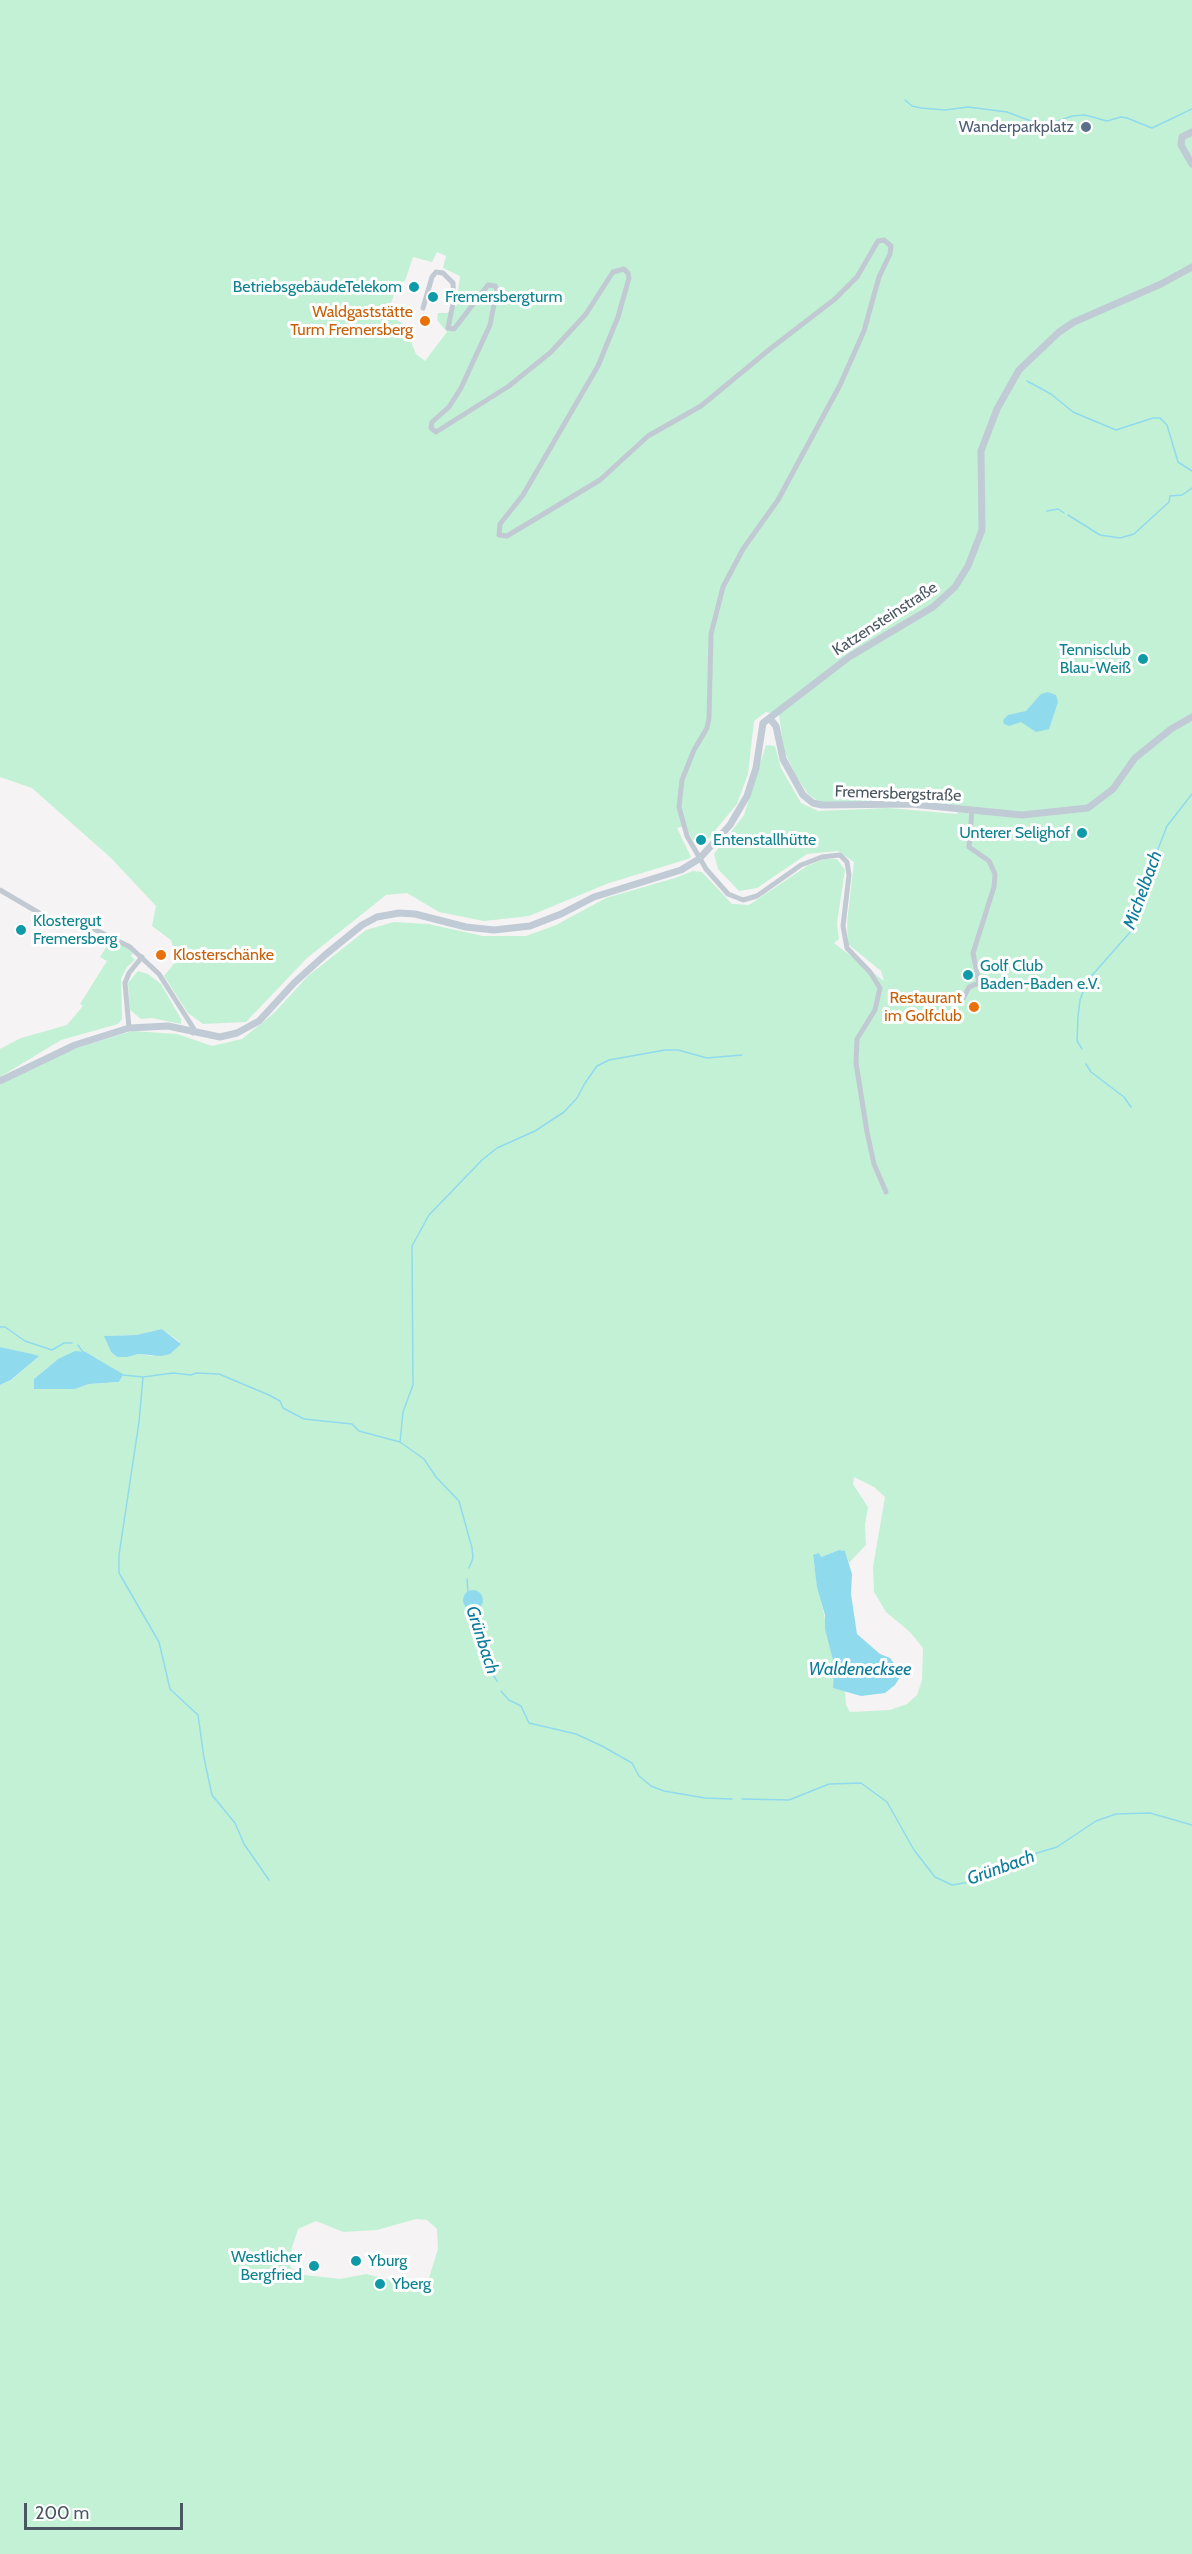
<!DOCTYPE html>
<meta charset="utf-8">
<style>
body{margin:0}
#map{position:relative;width:1192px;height:2554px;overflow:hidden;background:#f5f3f3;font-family:Cabin,sans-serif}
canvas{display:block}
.scale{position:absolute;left:24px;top:2503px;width:159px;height:27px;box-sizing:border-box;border:3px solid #4a5661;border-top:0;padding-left:8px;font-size:18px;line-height:21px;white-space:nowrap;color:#4a5661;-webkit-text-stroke:4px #fff;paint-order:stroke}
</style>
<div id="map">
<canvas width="1192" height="2554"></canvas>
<div class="scale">200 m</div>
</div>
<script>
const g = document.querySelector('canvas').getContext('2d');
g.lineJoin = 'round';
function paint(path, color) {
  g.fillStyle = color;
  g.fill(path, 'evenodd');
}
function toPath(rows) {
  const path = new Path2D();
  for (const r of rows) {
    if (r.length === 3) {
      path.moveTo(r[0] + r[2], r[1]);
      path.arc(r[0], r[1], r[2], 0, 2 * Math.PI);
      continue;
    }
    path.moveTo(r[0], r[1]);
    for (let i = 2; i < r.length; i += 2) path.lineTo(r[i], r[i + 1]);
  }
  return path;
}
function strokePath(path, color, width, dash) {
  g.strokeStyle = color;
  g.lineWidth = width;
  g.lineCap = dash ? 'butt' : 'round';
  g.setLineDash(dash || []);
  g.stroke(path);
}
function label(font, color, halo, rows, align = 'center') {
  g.font = font + ' Cabin,sans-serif';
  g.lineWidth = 6;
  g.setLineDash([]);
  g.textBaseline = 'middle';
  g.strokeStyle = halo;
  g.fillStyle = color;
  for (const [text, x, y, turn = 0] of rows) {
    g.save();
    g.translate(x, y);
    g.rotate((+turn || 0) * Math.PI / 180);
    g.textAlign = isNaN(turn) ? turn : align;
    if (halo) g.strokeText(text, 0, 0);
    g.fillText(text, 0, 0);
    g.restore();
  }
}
paint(toPath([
 [0,0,1192,0,1192,2554,0,2554,0,1385,12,1380,38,1356,0,1347,0,1085,76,1048,133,1031,177,1034,212,1046,242,1039,274,1013,308,976,366,930,394,922,428,924,483,936,526,936,556,925,606,898,675,878,693,871,702,872,732,904,749,905,807,866,824,859,837,859,845,870,837,923,839,939,834,943,884,981,881,971,848,944,847,923,854,862,838,851,807,854,757,888,739,891,718,869,714,854,744,815,766,745,775,746,781,768,801,803,818,811,889,808,957,814,961,806,882,801,821,802,815,799,808,794,795,774,784,751,779,715,766,712,754,721,748,774,737,804,708,839,702,837,693,840,685,826,677,828,691,857,688,859,609,883,529,916,484,921,439,912,407,893,386,895,307,958,246,1022,203,1024,188,1013,164,976,177,960,171,940,152,926,156,906,111,858,32,788,0,777],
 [437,252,446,256,443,268,460,276,456,306,447,313,438,313,437,320,447,332,425,361,416,354,404,324,387,315,398,283,405,281,413,257,432,262],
 [162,1329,180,1342,152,1356,138,1354,128,1357,117,1357,111,1352,105,1336,136,1335],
 [86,1352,123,1375,119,1382,89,1384,75,1389,34,1389,34,1379,58,1359],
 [854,1477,874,1487,885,1497,873,1567,874,1592,886,1612,910,1632,923,1648,922,1680,917,1695,907,1704,890,1710,850,1712,846,1705,845,1691,833,1688,834,1664,813,1559,813,1555,821,1557,839,1550,845,1551,849,1563,866,1545,865,1525,868,1507,853,1484],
 [416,2219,427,2220,437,2229,438,2249,429,2278,414,2286,366,2274,340,2279,304,2275,291,2268,288,2260,298,2229,316,2221,343,2232,377,2230],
 [111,940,127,947,133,953,131,956,135,960,127,967,121,979,122,1019,118,1024,61,1040,0,1077,0,1049,21,1038,67,1025,83,1006,80,1004,107,961,100,957],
 [138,971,148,974,161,984,181,1019,181,1024,152,1018,141,1019,130,1010,128,983]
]), '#c3f1d5');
paint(toPath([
 [1048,692,1056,695,1058,702,1049,729,1036,732,1021,722,1009,726,1004,724,1003,720,1008,715,1026,711,1041,694],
 [162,1329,181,1344,170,1354,161,1356,138,1354,128,1357,117,1357,111,1352,104,1336,136,1335],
 [0,1347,32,1354,39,1356,11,1380,0,1385],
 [75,1351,86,1352,123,1375,119,1382,89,1384,75,1389,34,1389,34,1379,58,1359],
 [839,1550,845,1551,852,1574,851,1594,857,1634,880,1654,890,1658,899,1670,900,1677,895,1685,885,1693,861,1696,833,1688,834,1664,825,1629,825,1615,817,1587,813,1555,819,1553,821,1557],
 [473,1600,10]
]), '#90daee');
strokePath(toPath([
 [905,100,912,106,921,108,945,110,968,107,1007,112,1044,126,1072,116,1085,115,1107,121,1121,117,1127,118,1152,128,1192,109],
 [1027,381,1051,394,1073,412,1116,430,1153,418,1160,418,1167,425,1178,462,1192,471],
 [1047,511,1058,509,1064,513],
 [1068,515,1100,535,1120,538,1134,534,1169,502,1170,496,1182,495,1192,488],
 [1082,1049,1077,1041,1078,1017,1080,1000,1087,981,1132,930,1138,902,1160,844,1167,826,1192,794],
 [1086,1064,1091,1072,1124,1097,1131,1107],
 [0,1327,5,1327,25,1341,52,1350,64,1343,72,1343],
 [78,1345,83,1352,123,1375,143,1377,173,1373,191,1375,196,1373,219,1374,269,1395,280,1401,283,1408,304,1419,352,1424,359,1431,400,1442,424,1459,436,1477,459,1501,472,1548,473,1558,469,1568],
 [143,1377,139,1422,119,1555,119,1573,159,1642,170,1689,198,1715,204,1758,212,1795,235,1823,244,1844,269,1880],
 [400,1442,403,1412,413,1385,412,1246,429,1215,482,1160,497,1148,535,1131,564,1112,577,1098,585,1083,597,1066,609,1060,665,1050,678,1050,707,1058,742,1055],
 [467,1579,468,1592],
 [481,1640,486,1648],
 [489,1658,488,1667,497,1681],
 [501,1691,509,1700,521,1706,529,1723,576,1734,602,1746,632,1763,639,1776,651,1786,664,1791,705,1798,732,1799],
 [742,1799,789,1800,829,1784,861,1783,887,1802,914,1850,935,1877,952,1885,970,1882,986,1877,1027,1856,1057,1847,1096,1821,1116,1814,1150,1813,1192,1825]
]), '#90daee', 1.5);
strokePath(toPath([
 [423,308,432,277,436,272,443,273,453,283,454,299,448,328,454,329,488,285,495,286,497,289,490,325,461,388,449,407,432,422,431,428,436,432,509,386,551,352,586,314,613,272,624,269,628,273,629,278,618,317,598,366,523,495,500,524,499,535,507,536,600,480,648,436,701,406,770,349,835,299,857,277,878,241,884,240,891,246,890,254,879,277,864,331,840,385,778,500,743,549,723,587,711,634,709,718,707,728,694,750,682,780,679,807,687,836,706,869,728,894,743,900,757,896,801,865,822,857,840,855,847,862,849,875,843,926,847,948,870,972,880,988,875,1010,857,1039,856,1063,867,1132,874,1164,886,1192],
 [0,890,58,924,81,925,92,928,130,947,159,974,194,1029,193,1033],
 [962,1001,969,987,979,983,973,953,994,887,995,874,989,861,969,847,972,810],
 [129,1028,125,983,129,973,142,957]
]), '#c1cad2', 5);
strokePath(toPath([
 [1192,132,1182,137,1181,145,1192,164],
 [771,720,776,726,783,759,803,795,813,803,822,805,911,804,1022,815,1088,808,1113,789,1135,758,1171,729,1192,717],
 [0,1081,75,1045,129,1028,168,1026,220,1037,237,1033,259,1021,294,983,325,955,362,925,377,917,399,913,415,914,466,927,494,930,530,926,561,914,594,897,681,870,699,859,730,825,747,796,756,768,763,723,849,657,933,607,955,587,968,566,982,530,981,451,997,409,1019,370,1059,332,1074,322,1161,284,1192,267]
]), '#c1cbd6', 7);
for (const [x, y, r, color] of [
 [1086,127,6,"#5c6f8a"],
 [414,287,6,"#0f9aa8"],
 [433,297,6,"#0f9aa8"],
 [425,321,6,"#e8710a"],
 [1143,659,6,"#0f9aa8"],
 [1082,833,6,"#0f9aa8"],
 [701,840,6,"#0f9aa8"],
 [21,930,6,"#0f9aa8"],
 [161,955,6,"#e8710a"],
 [968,975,6,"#0f9aa8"],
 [974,1007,6,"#e8710a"],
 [356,2261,6,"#0f9aa8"],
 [314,2266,6,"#0f9aa8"],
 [380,2284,6,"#0f9aa8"]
]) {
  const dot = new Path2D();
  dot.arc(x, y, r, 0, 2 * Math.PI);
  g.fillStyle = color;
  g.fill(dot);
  strokePath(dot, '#fff', 2);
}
label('16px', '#4e5e75', '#fff', [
 ["Wanderparkplatz",1074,127]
], 'right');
label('16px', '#0d838f', '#fff', [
 ["BetriebsgebäudeTelekom",402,287,"right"],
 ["Fremersbergturm",445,297],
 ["Tennisclub",1131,650,"right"],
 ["Blau-Weiß",1131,668,"right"],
 ["Unterer Selighof",1070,833,"right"],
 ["Entenstallhütte",713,840],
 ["Klostergut",33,921],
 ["Fremersberg",33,939],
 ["Golf Club",980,966],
 ["Baden-Baden e.V.",980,984],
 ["Westlicher",302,2257,"right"],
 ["Bergfried",302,2275,"right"],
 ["Yburg",368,2261],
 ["Yberg",392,2284]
], 'left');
label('16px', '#c56008', '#fff', [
 ["Waldgaststätte",413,312],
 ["Turm Fremersberg",413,330],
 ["Klosterschänke",173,955,"left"],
 ["Restaurant",962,998],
 ["im Golfclub",962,1016]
], 'right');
label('16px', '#4a5661', '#fff', [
 ["Katzensteinstraße",885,619,-33],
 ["Fremersbergstraße",898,794,2]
]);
label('italic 18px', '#0c7c9b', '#fff', [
 ["Michelbach",1143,890,-70],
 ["Grünbach",482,1640,72],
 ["Waldenecksee",860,1670],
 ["Grünbach",1001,1868,-20]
]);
</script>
